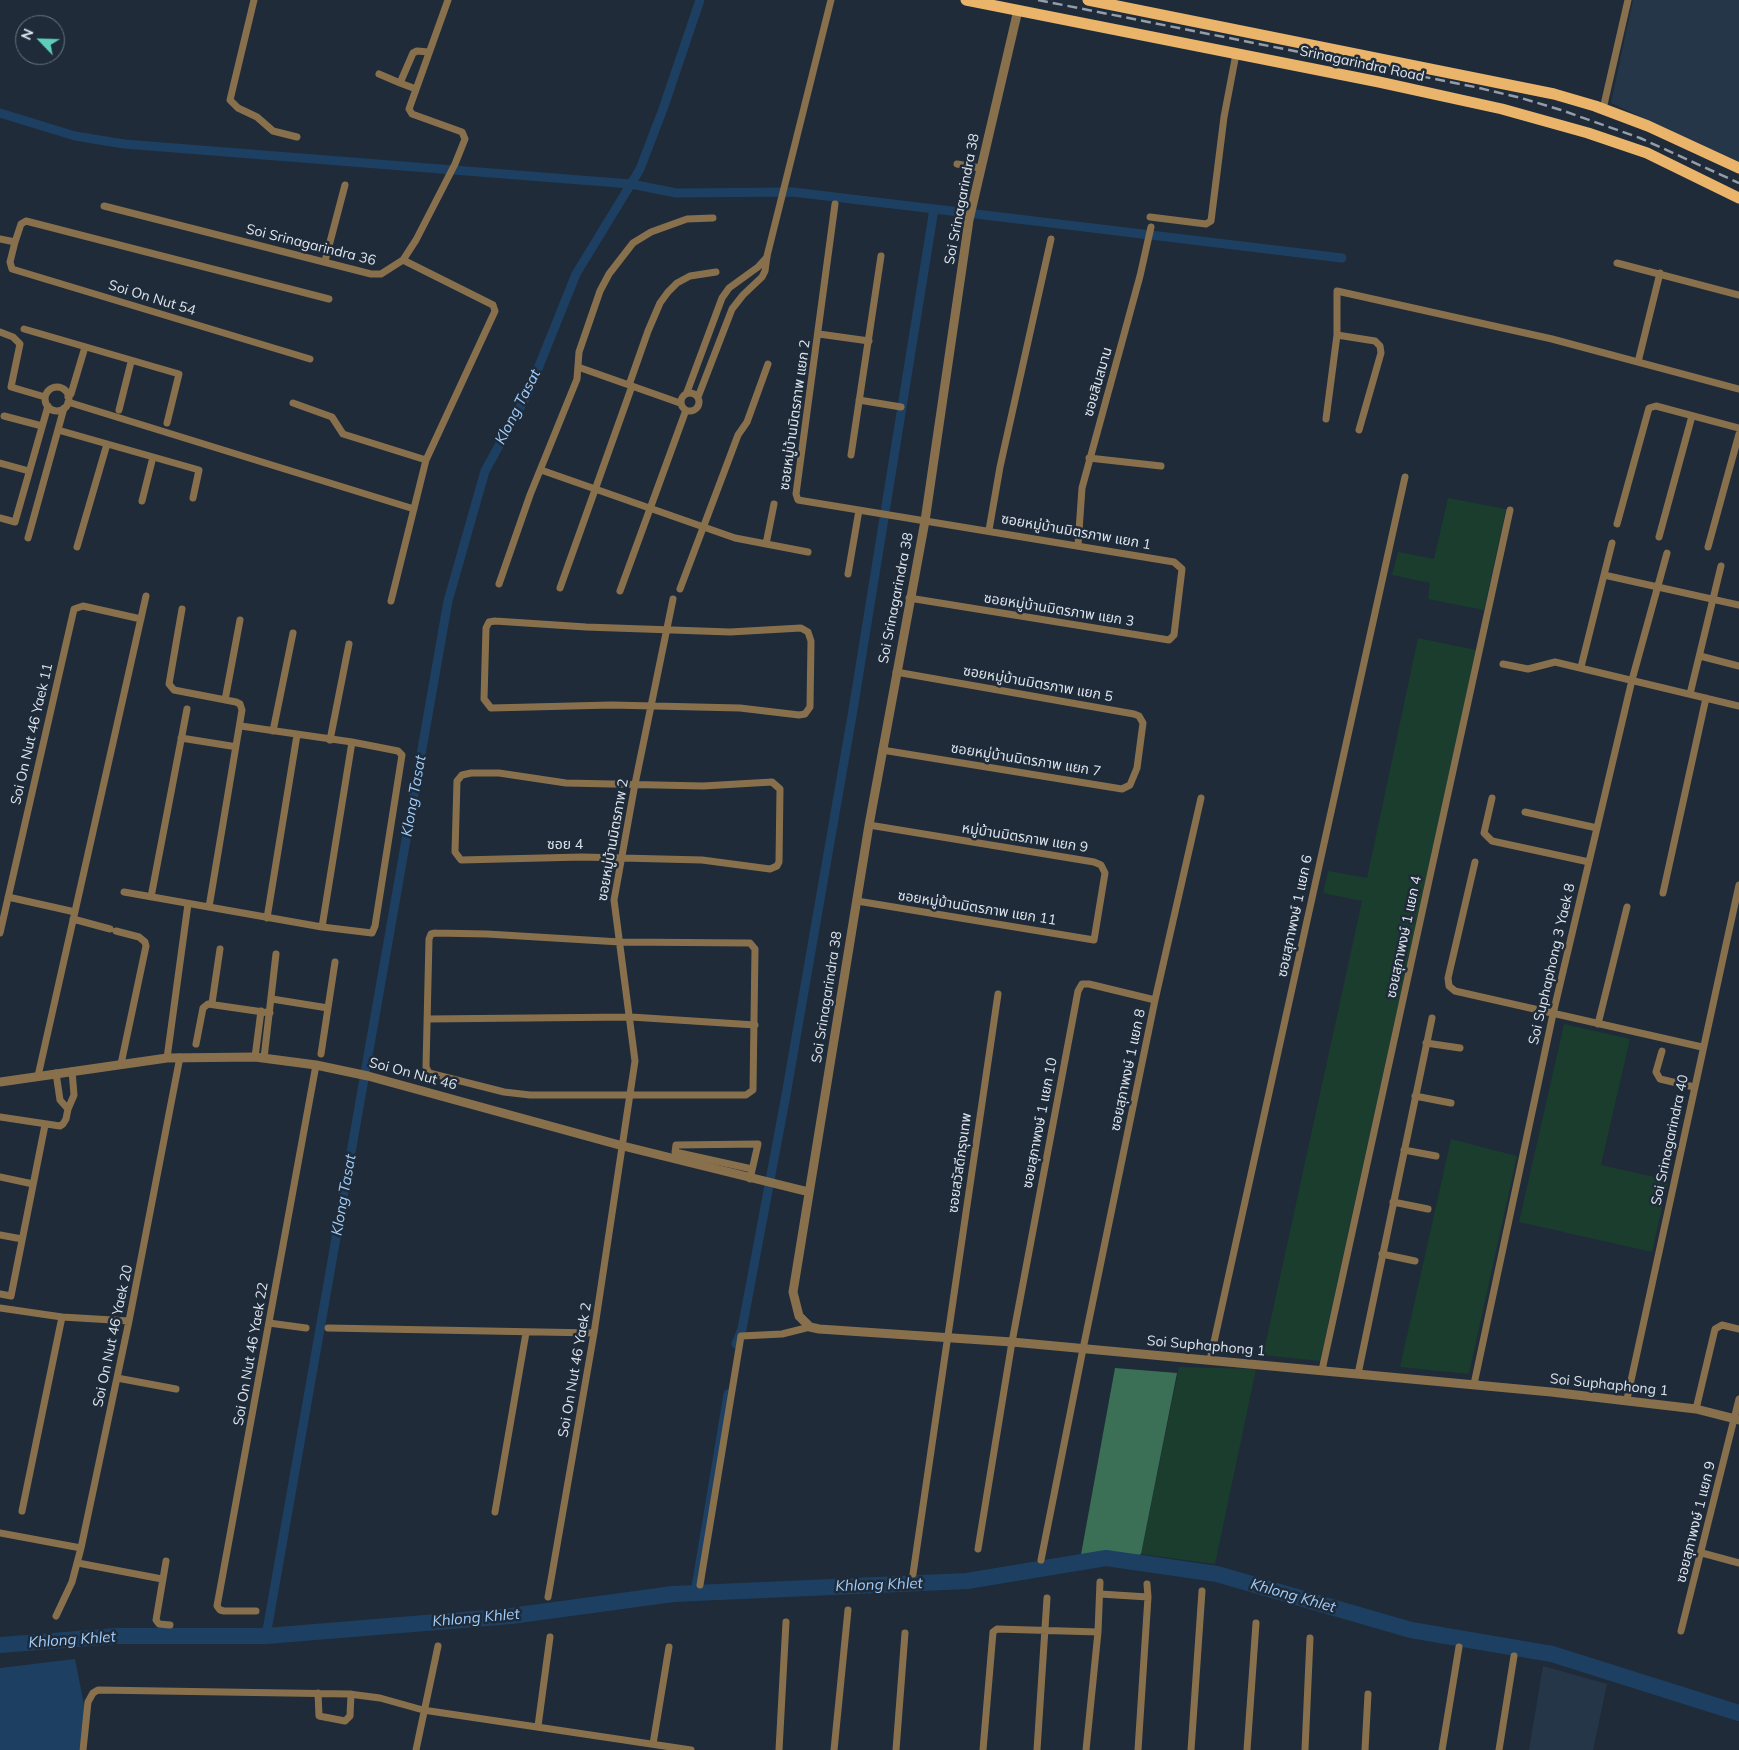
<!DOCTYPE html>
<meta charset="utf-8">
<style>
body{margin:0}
#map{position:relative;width:1739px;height:1750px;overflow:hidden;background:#1f2b39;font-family:Mulish,sans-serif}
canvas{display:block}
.north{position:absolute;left:15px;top:15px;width:50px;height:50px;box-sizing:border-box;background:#1f2b39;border:1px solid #6b7581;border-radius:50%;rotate:294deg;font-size:14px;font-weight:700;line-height:20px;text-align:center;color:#dde5ee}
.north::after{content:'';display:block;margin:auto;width:18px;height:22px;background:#5dceb9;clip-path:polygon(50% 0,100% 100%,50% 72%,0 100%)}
</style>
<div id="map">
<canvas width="1739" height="1750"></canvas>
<div class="north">N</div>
</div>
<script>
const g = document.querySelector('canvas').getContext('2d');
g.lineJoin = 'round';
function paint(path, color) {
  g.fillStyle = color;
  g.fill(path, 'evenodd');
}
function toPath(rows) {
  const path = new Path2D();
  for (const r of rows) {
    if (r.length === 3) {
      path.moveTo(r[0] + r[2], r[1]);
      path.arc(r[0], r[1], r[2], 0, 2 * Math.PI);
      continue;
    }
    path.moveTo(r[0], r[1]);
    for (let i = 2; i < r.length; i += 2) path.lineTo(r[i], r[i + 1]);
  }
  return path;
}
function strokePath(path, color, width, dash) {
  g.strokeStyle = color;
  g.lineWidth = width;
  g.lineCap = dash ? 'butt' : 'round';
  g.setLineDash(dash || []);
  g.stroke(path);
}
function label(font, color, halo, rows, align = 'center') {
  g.font = font + ' Mulish,"Noto Sans Thai",sans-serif';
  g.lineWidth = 5;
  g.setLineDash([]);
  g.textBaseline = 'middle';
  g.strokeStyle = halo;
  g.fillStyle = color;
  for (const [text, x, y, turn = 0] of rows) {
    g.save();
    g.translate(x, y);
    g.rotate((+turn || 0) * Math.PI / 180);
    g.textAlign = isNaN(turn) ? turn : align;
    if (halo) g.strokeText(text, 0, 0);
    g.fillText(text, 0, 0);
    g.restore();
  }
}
paint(toPath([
 [1633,0,1739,0,1739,162,1611,103],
 [1543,1666,1607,1684,1593,1750,1529,1750]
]), '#253648');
paint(toPath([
 [1448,498,1506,509,1484,610,1428,599,1430,583,1392,575,1398,552,1434,559],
 [1418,638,1476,650,1320,1361,1263,1355,1362,901,1323,893,1328,871,1367,878],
 [1564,1024,1630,1039,1601,1165,1668,1180,1652,1252,1519,1222],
 [1451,1139,1517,1156,1469,1374,1400,1367],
 [1179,1367,1256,1369,1215,1564,1141,1554]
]), '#1a3d2d');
paint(toPath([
 [1115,1368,1177,1373,1141,1554,1131,1559,1104,1555,1080,1560]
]), '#3b7056');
paint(toPath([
 [75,1659,85,1710,79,1750,0,1750,0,1668]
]), '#1d4062');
strokePath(toPath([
 [0,113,75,136,124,144,631,184,676,193,793,192,1342,258],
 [736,1344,742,1329,786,1095,853,710,934,209],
 [695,1593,728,1394],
 [266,1636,448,601,485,471,529,391,576,274,640,169,663,109,700,0]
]), '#1d4062', 9);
strokePath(toPath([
 [0,1645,116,1636,266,1636,511,1616,673,1594,967,1581,1106,1558,1217,1574,1411,1630,1552,1654,1739,1713]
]), '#1d4062', 16);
strokePath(toPath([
 [254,0,230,100,238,108,257,117,273,131,297,137],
 [379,74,400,83],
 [416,89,400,83,413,53,417,51,429,52],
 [1603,109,1628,0],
 [957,164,980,168],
 [835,204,796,494,798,500,1174,562,1182,569,1174,635,1169,640,909,598],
 [104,206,371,274,381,274,403,260,416,240,455,164,465,139,462,132,412,114,409,109,448,0],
 [1150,217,1206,224,1211,221,1224,117,1236,54],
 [0,239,15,242],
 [325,261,345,185],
 [1617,263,1739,295],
 [24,329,179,374,167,423],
 [0,332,13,337,20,344,11,387,45,397],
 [819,334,869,341],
 [310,359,12,269,10,262,15,242,21,224,26,221,329,299],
 [1638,362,1660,273],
 [578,367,680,403],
 [629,385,648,331,660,303,668,292,677,283,690,276,716,272],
 [57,399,12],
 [687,392,722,298,729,288,758,267,767,257],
 [690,402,9],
 [68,397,71,394,85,347],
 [698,397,732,309,743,295,762,277,765,271,767,256,831,0],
 [859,400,901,407],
 [68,402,414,509],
 [293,403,332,417,343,434,426,460],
 [119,410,131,362],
 [4,416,42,426],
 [1326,419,1337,335],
 [58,430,199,470,193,498],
 [1359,430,1381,353,1380,346,1375,341,1337,335,1337,291,1552,339,1739,389],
 [851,455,881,256],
 [1089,458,1161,466],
 [0,463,29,471],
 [541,470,735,538,808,552],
 [142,501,153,457],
 [0,518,15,522,48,406],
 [1617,524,1649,408,1656,406,1739,428],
 [989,530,1000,467,1051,239],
 [1659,537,1692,416],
 [28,538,64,408],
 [766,544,774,504],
 [1078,545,1082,488,1140,276,1151,227],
 [77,547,107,444],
 [1708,547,1739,434],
 [848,574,859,510],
 [1604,575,1739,605],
 [499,584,530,495,577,379,579,352,600,291,609,274,633,243,651,232,687,219,713,218],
 [560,588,632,386],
 [680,589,738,435,747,422,768,364],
 [620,591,686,410],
 [391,601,426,460,495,311,493,305,403,260],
 [182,609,169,684,174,690,236,702,240,704,242,710,209,907],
 [495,621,586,627,730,632,801,628,808,632,811,641,810,707,805,714,799,715,740,708,611,705,491,708,484,699,486,628,489,622,495,621],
 [1700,656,1739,666],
 [1503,664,1528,669,1555,662,1739,706],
 [1581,667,1612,543],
 [1690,694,1721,566],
 [225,700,240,620],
 [273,731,293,633],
 [181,738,231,746],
 [330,740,349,644],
 [882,750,1122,789,1130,785,1137,768,1143,723,1139,716,1134,714,896,672],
 [471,773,499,773,566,783,703,786,772,782,780,789,779,862,777,866,770,869,702,860,582,857,461,860,455,852,457,781,462,775,471,773],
 [1492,798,1484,833,1492,841,1589,862],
 [1525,812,1597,828],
 [1475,862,1448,978,1449,986,1455,991,1702,1047],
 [124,892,322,927,372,933,375,926,402,755,398,751,352,742,241,726],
 [1663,893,1706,698],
 [8,897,75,912],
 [151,897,187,709],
 [857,901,1094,940,1105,873,1101,865,1094,862,869,825],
 [267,918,297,735],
 [73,919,110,929],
 [322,927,352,742],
 [116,931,139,937,145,942,146,946,121,1064],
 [0,933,74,609,83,606,141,619],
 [435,933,487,934,620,942,750,943,755,949,753,1090,746,1095,530,1095,504,1092,429,1073,426,1067,429,939,431,934,435,933],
 [272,999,328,1008],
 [212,1003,220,949],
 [427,1019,631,1017,755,1025],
 [1598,1024,1627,907],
 [1426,1043,1460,1048],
 [196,1044,203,1008,208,1004,270,1013],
 [1662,1051,1656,1072,1660,1079,1694,1087],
 [321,1054,335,962],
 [255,1057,261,1011],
 [167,1058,188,904],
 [264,1058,276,954],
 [56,1073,60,1100,68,1109,74,1095,72,1071],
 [38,1076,146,596],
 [1415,1096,1451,1103],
 [0,1117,60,1126,63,1124,66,1119,68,1109],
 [1404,1150,1436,1156],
 [0,1177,33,1184],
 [750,1179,758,1144,676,1145,675,1152,752,1169],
 [1393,1202,1428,1209],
 [0,1235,22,1239],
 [1382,1254,1415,1261],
 [0,1294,11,1296,45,1125],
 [0,1308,62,1317,129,1321],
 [269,1323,306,1328],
 [328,1328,594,1333],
 [1210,1360,1405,477],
 [1322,1370,1510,510],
 [1358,1374,1432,1018],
 [117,1378,176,1389],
 [1474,1384,1553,1014,1632,680,1667,553],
 [1627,1399,1739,885],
 [1696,1409,1715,1329,1722,1325,1739,1329],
 [22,1511,62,1317],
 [495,1512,526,1333],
 [0,1533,81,1548],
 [978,1549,1012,1342,1078,991,1082,984,1089,984,1155,1000],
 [1702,1553,1739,1563],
 [1041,1560,1083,1349,1155,1000,1201,798],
 [166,1561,156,1620,159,1624,170,1625],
 [78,1563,162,1579],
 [913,1574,998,994],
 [700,1585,741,1336,782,1334,810,1327],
 [1100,1594,1148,1597],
 [548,1597,594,1333,635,1061,614,900,635,784,673,599],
 [256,1611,224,1611,220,1610,217,1606,316,1065],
 [56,1616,72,1582,81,1548,129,1321,180,1057],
 [1681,1631,1739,1399],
 [318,1693,319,1716,345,1721,350,1716,351,1694],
 [538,1726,550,1637],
 [653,1744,669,1647],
 [83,1750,88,1702,93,1693,98,1690,349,1694,380,1698,423,1710,691,1750],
 [416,1750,438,1646],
 [779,1750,786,1622],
 [834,1750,848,1610],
 [896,1750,905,1633],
 [983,1750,993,1632,997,1629,1098,1632],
 [1037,1750,1047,1598],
 [1086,1750,1098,1632,1100,1582],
 [1138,1750,1148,1597,1147,1584],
 [1191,1750,1202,1591],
 [1247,1750,1256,1623],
 [1305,1750,1310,1638],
 [1365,1750,1368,1694],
 [1442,1750,1459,1647],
 [1499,1750,1514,1656]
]), '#89704d', 7);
strokePath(toPath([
 [1018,10,969,220,925,521,869,825,793,1292,799,1316,810,1327,819,1329,1012,1342,1551,1392,1696,1409,1739,1420],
 [0,1082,167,1058,255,1057,316,1065,368,1076,623,1146,809,1192]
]), '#89704d', 9);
strokePath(toPath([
 [966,0,1379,82,1502,109,1588,133,1647,153,1739,198],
 [1088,0,1554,94,1595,106,1648,126,1739,168]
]), '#eab56a', 11);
strokePath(toPath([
 [1038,0,1475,87,1521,98,1561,110,1640,138,1739,183]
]), '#949da8', 2.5, [10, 5]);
label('14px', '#dde5ee', '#1f2b39', [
 ["Srinagarindra Road",1362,64,12],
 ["Soi Srinagarindra 38",962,199,-79],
 ["Soi Srinagarindra 36",311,245,14],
 ["Soi On Nut 54",152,298,17],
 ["ซอยสินสมาน",1098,382,-74],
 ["ซอยหมู่บ้านมิตรภาพ แยก 2",795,415,-82],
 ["ซอยหมู่บ้านมิตรภาพ แยก 1",1076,532,10],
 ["Soi Srinagarindra 38",896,598,-79],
 ["ซอยหมู่บ้านมิตรภาพ แยก 3",1059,610,9],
 ["ซอยหมู่บ้านมิตรภาพ แยก 5",1038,684,10],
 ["Soi On Nut 46 Yaek 11",32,734,-77],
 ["ซอยหมู่บ้านมิตรภาพ แยก 7",1026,760,9],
 ["หมู่บ้านมิตรภาพ แยก 9",1025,838,9],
 ["ซอยหมู่บ้านมิตรภาพ 2",613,840,-80],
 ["ซอย 4",565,845],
 ["ซอยหมู่บ้านมิตรภาพ แยก 11",977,908,9],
 ["ซอยสุภาพงษ์ 1 แยก 6",1295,916,-78],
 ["ซอยสุภาพงษ์ 1 แยก 4",1404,937,-78],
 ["Soi Suphaphong 3 Yaek 8",1552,964,-77],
 ["Soi Srinagarindra 38",827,997,-81],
 ["ซอยสุภาพงษ์ 1 แยก 8",1128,1070,-78],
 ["Soi On Nut 46",413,1074,15],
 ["ซอยสุภาพงษ์ 1 แยก 10",1040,1123,-79],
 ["Soi Srinagarindra 40",1670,1140,-78],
 ["ซอยสวัสดีกรุงเทพ",960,1163,-82],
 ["Soi On Nut 46 Yaek 20",113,1336,-78],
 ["Soi Suphaphong 1",1206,1346,5],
 ["Soi On Nut 46 Yaek 22",251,1354,-80],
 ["Soi On Nut 46 Yaek 2",575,1370,-80],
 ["Soi Suphaphong 1",1609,1385,6],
 ["ซอยสุภาพงษ์ 1 แยก 9",1696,1522,-76]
]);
label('italic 15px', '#a1cefc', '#1f2b39', [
 ["Klong Tasat",518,407,-63],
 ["Klong Tasat",414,796,-80],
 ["Klong Tasat",344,1195,-80],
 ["Khlong Khlet",879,1585,-2],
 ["Khlong Khlet",1293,1596,16],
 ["Khlong Khlet",476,1618,-5],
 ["Khlong Khlet",72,1640,-4]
]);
</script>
